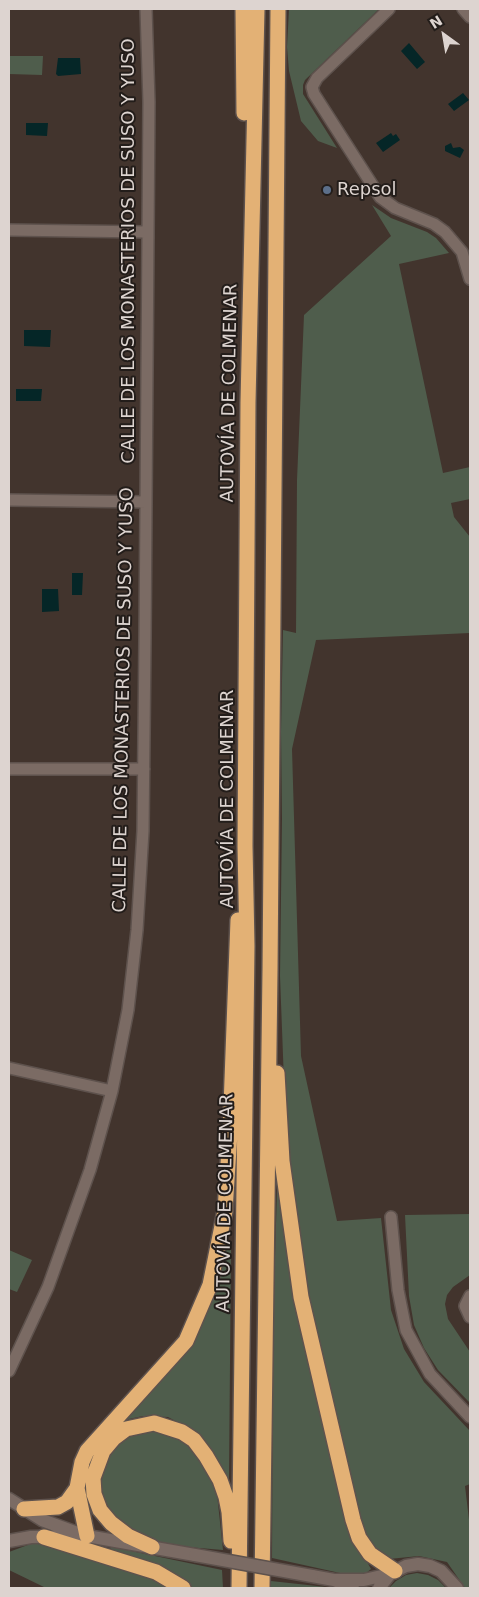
<!DOCTYPE html>
<meta charset="utf-8">
<style>
body{margin:0}
#map{position:relative;width:479px;height:1597px;overflow:hidden;background:#42342d;font-family:"DejaVu Sans",sans-serif}
canvas{display:block}
.frame{position:absolute;inset:0;border:10px solid #ddd4d0;pointer-events:none}
.north{position:absolute;left:419px;top:10px;width:50px;height:50px;-webkit-text-stroke:4px #231d1a;paint-order:stroke;rotate:328deg;font-size:14px;font-weight:700;line-height:20px;text-align:center;color:#ddd4d0}
.north::after{content:'';display:block;margin:auto;width:18px;height:22px;background:#ddd4d0;clip-path:polygon(50% 0,100% 100%,50% 72%,0 100%)}
</style>
<div id="map">
<canvas width="479" height="1597"></canvas>
<div class="frame"></div>
<div class="north">N</div>
</div>
<script>
const g = document.querySelector('canvas').getContext('2d');
g.lineJoin = 'round';
function paint(path, color) {
  g.fillStyle = color;
  g.fill(path, 'evenodd');
}
function toPath(rows) {
  const path = new Path2D();
  for (const r of rows) {
    path.moveTo(r[0], r[1]);
    for (let i = 2; i < r.length; i += 2) path.lineTo(r[i], r[i + 1]);
  }
  return path;
}
function strokePath(path, color, width, dash) {
  g.strokeStyle = color;
  g.lineWidth = width;
  g.lineCap = dash ? 'butt' : 'round';
  g.setLineDash(dash || []);
  g.stroke(path);
}
function label(font, color, halo, rows, align = 'center') {
  g.font = font + ' "DejaVu Sans",sans-serif';
  g.lineWidth = 4;
  g.setLineDash([]);
  g.textBaseline = 'middle';
  g.strokeStyle = halo;
  g.fillStyle = color;
  for (const [text, x, y, turn = 0] of rows) {
    g.save();
    g.translate(x, y);
    g.rotate((+turn || 0) * Math.PI / 180);
    g.textAlign = isNaN(turn) ? turn : align;
    if (halo) g.strokeText(text, 0, 0);
    g.fillText(text, 0, 0);
    g.restore();
  }
}
paint(toPath([
 [289,9,379,9,305,80,303,85,303,94,337,148,318,141,301,121,289,71,287,47],
 [9,56,43,56,42,75,9,74],
 [372,205,391,218,427,232,436,238,449,253,399,264,443,473,470,467,470,499,451,503,454,517,470,537,470,633,316,640,292,749,301,1056,337,1221,381,1218,391,1310,404,1349,424,1382,470,1431,470,1484,465,1486,470,1528,470,1588,465,1588,447,1562,419,1556,389,1559,376,1554,363,1531,300,1261,286,1135,280,976,282,819,281,731,283,630,296,633,297,480,304,315,391,236],
 [277,1190,281,1191,352,1534,371,1569,365,1574,349,1575,272,1558,273,1323],
 [470,1214,470,1275,453,1287,447,1295,445,1304,448,1319,470,1352,470,1403,438,1370,424,1348,414,1325,409,1296,405,1215],
 [229,1241,231,1247,229,1480,215,1456,192,1430,168,1417,143,1416,129,1419,113,1428,215,1290],
 [9,1250,32,1260,17,1292,9,1289],
 [151,1429,168,1433,188,1446,208,1472,217,1494,223,1550,163,1545,132,1534,114,1518,103,1497,99,1484,102,1468,113,1447,127,1435],
 [33,1543,54,1546,144,1574,172,1588,46,1588,9,1570,9,1552],
 [112,1547,222,1570,223,1588,193,1588,177,1577,110,1549],
 [417,1573,428,1575,438,1580,446,1588,389,1588,396,1581,406,1575],
 [271,1581,335,1588,338,1588,271,1588]
]), '#4f5d4c');
paint(toPath([
 [409,43,425,62,417,69,401,51],
 [58,58,80,58,81,74,58,76,56,74],
 [463,93,469,100,454,111,448,104],
 [26,123,48,123,47,136,26,135],
 [391,133,393,136,396,134,400,140,383,152,376,143],
 [451,143,453,148,460,147,464,150,460,158,445,151,445,146],
 [24,330,51,330,50,347,24,346],
 [16,389,42,389,41,401,16,401],
 [72,573,83,573,82,595,72,595],
 [42,589,58,589,59,611,42,612]
]), '#052627');
const minor = toPath([
 [389,9,317,78,312,87,314,94,380,197,395,208,434,224,445,232,462,252,470,279],
 [463,9,470,17],
 [9,230,146,232],
 [9,500,146,502],
 [9,769,144,769],
 [9,1068,112,1091],
 [391,1217,398,1290,406,1330,430,1374,470,1417],
 [470,1296,465,1306,470,1317],
 [9,1371,48,1287,90,1170,112,1091,128,1010,137,930,143,831,145,639,149,102,146,9]
]);
const tertiary = toPath([
 [9,1499,42,1520,80,1534],
 [9,1541,31,1537,87,1536,195,1555],
 [312,1576,334,1580,353,1588],
 [334,1580,364,1580,390,1574],
 [379,1588,390,1574,406,1566,418,1564,430,1566,441,1571,457,1588]
]);
const motorway = toPath([
 [243,9,244,113],
 [277,1073,282,1161,301,1297,353,1520,359,1538,370,1554,395,1571],
 [24,1509,58,1507,67,1502,77,1488],
 [87,1536,77,1488,82,1462,87,1451,186,1341,210,1285,225,1211,230,1133,238,920],
 [44,1537,156,1572,183,1588],
 [152,1547,128,1536,111,1523,100,1510,94,1494,93,1478,103,1451,114,1438,126,1429,154,1423,182,1432,194,1440,206,1456,220,1480,226,1497,229,1512,231,1541],
 [239,1588,247,946,245,846,248,402,257,9],
 [262,1588,270,971,278,9]
]);
strokePath(minor, '#5e524d', 14);
strokePath(tertiary, '#5e524d', 15);
strokePath(motorway, '#5e524d', 18);
strokePath(minor, '#7b6b64', 11);
strokePath(tertiary, '#7b6b64', 12);
strokePath(motorway, '#e3b175', 15);
const tertiaryBridge = toPath([
 [195,1555,312,1576]
]);
strokePath(tertiaryBridge, '#5e524d', 15, []);
strokePath(tertiaryBridge, '#7b6b64', 12);
for (const [x, y, r, color] of [
 [327,190,5,"#5c6f8a"]
]) {
  const dot = new Path2D();
  dot.arc(x, y, r, 0, 2 * Math.PI);
  g.fillStyle = color;
  g.fill(dot);
  strokePath(dot, '#231d1a', 2);
}
label('18px', '#ddd4d0', '#231d1a', [
 ["Repsol",337,190]
], 'left');
label('18px', '#ddd4d0', '#231d1a', [
 ["CALLE DE LOS MONASTERIOS DE SUSO Y YUSO",129,251,-90],
 ["AUTOVÍA DE COLMENAR",230,393,-89],
 ["CALLE DE LOS MONASTERIOS DE SUSO Y YUSO",124,700,-89],
 ["AUTOVÍA DE COLMENAR",228,799,-90],
 ["AUTOVÍA DE COLMENAR",226,1203,-89]
]);
</script>
